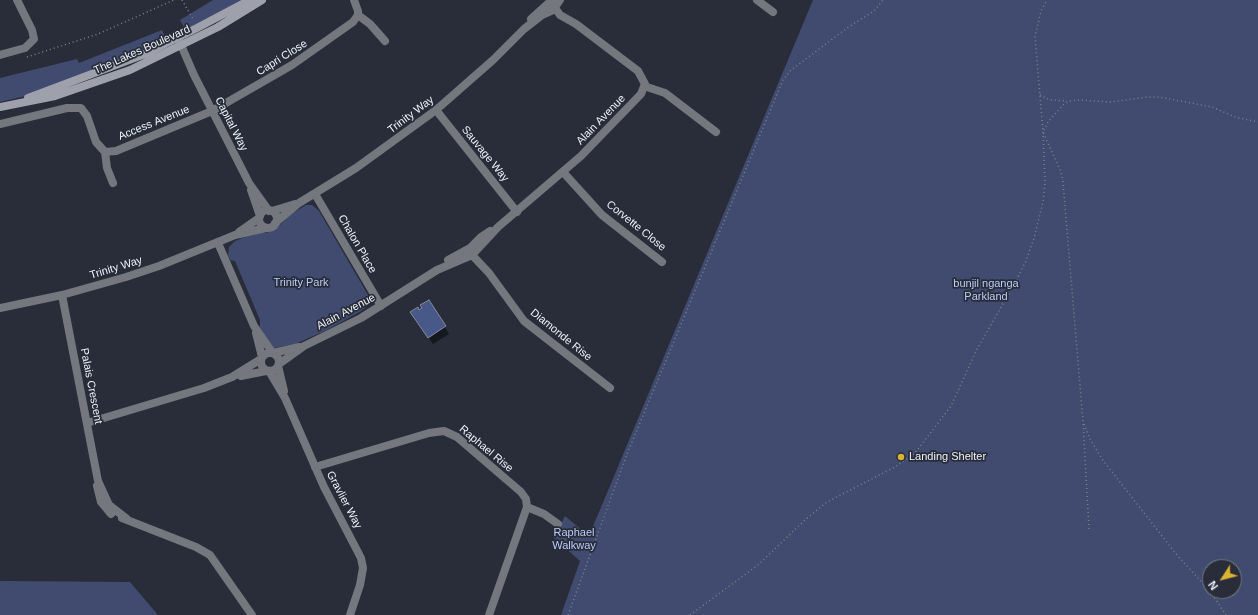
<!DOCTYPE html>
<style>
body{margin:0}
#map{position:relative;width:1258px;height:615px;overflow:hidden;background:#282d39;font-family:Arial,sans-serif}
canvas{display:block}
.north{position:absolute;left:1202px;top:559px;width:40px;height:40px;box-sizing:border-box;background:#282d39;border:1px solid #777b85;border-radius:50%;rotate:234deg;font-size:11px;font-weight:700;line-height:16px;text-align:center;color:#edf0f8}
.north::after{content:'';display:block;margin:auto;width:14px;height:18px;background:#dcb233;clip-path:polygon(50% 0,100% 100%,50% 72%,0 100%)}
</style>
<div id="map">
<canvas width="1258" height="615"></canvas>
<div class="north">N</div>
</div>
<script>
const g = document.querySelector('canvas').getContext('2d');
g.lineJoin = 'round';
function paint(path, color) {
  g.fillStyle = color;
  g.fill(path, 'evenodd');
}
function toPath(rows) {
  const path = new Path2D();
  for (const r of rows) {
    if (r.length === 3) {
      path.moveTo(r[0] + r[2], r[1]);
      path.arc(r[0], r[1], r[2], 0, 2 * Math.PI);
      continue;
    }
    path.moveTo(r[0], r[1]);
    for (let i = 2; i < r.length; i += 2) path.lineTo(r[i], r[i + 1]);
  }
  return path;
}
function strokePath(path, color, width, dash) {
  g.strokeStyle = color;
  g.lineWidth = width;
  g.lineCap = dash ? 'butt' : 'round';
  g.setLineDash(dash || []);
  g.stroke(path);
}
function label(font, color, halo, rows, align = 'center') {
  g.font = font + ' Arial,sans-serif';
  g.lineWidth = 3.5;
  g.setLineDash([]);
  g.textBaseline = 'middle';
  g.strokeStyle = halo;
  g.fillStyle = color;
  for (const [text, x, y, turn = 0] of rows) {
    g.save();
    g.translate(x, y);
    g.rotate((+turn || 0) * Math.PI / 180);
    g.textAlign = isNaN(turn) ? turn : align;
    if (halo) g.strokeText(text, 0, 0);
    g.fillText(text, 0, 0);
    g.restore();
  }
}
paint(toPath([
 [213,0,245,0,186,31,180,20],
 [813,0,1258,0,1258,615,561,615,580,561,554,538,565,516,589,536],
 [1210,567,1234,567,1234,591,1210,591],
 [162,30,167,41,34,94,0,102,0,78,77,59,79,63],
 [306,205,312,205,319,211,368,295,369,301,368,305,361,311,327,330,295,344,274,348,260,328,260,320,235,261,230,260,228,255,229,247,235,241,257,232,266,233,275,230,291,214],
 [0,581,130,582,158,615,0,615]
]), '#404b6f');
paint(toPath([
 [429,301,449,334,433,344,415,320,419,311]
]), '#0007');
const building = toPath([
 [429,300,446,326,428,338,410,312,418,307,419,310,422,308,420,305,429,300]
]);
paint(building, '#485889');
strokePath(building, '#858b99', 1);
strokePath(toPath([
 [182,0,193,19],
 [27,57,98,34,174,0],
 [1040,95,1050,100,1067,101],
 [1084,424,1090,439,1102,459,1176,554,1210,591],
 [1089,529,1083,421,1063,182,1061,172,1043,132,1048,122,1063,105,1069,101,1080,100,1111,102,1148,97,1159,97,1212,107,1235,117,1258,122],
 [1210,591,1226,615],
 [568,615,627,454,783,80,790,71,847,28,874,11,883,0],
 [690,615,758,565,806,519,827,502,895,467,915,453,951,406,977,349,1014,285,1026,261,1034,238,1043,202,1045,182,1043,132,1035,36,1041,11,1047,0]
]), '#7e828c', 1.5, [1, 3]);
strokePath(toPath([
 [757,0,773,12],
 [358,15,370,24,385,41],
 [531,19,552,0],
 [178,38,194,75,249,183,269,211],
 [0,55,25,48,34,39,32,30,17,0],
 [644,86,665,93,716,132],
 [436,110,517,212],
 [0,124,67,108,81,108,87,116,96,142,105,152,107,168,113,183],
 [105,152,116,151,212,111,292,65,353,22,358,15,358,11,354,0],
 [563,172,602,215,662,262],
 [251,190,260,216],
 [315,194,381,306],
 [268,219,9],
 [272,211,295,204],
 [275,223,299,203,356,168,436,110,493,60,524,29,542,15,553,10,560,0],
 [239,232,259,218],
 [218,243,254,326,272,352],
 [470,248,472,255,489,273,524,321,610,388],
 [448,260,470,248,481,237,490,231],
 [62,295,98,481,109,505,127,519],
 [0,308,62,295,126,277,159,266,235,235,266,228],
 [256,333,262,357],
 [270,362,9],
 [273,353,299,347],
 [279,364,304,346,361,318,437,270,472,255,498,227,581,156,641,94,645,84,638,71,576,24,560,15,551,2],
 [278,366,284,391],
 [269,371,285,398,324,487,361,558,363,568,360,585,350,615],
 [241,376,266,371],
 [87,423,204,388,232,377,261,359],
 [315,467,429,433,444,431,457,437,521,492,526,499,527,507,544,514,558,524],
 [97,486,101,502,111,514],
 [122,518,196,547,210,555,252,615],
 [489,615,527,507]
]), '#75777e', 8);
strokePath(toPath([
 [28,98,145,54,197,28,250,0],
 [0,107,55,96,130,70,218,27,262,0]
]), '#9ea1ac', 8);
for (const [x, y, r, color] of [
 [901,457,4,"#dcb233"]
]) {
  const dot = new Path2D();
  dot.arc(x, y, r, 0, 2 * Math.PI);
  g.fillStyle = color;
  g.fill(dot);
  strokePath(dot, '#282d39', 1.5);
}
label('11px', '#edf0f8', '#282d39', [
 ["The Lakes Boulevard",142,50,-24],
 ["Capri Close",282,58,-32],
 ["Trinity Way",411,115,-37],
 ["Alain Avenue",601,120,-46],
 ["Access Avenue",154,123,-22],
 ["Capital Way",231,124,63],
 ["Sauvage Way",485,154,51],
 ["Corvette Close",636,226,39],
 ["Chalon Place",357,244,60],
 ["Trinity Way",116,268,-17],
 ["Alain Avenue",346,312,-28],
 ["Diamonde Rise",561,335,39],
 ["Palais Crescent",91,386,79],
 ["Raphael Rise",486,449,40],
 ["Gravlier Way",344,500,62]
]);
label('11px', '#bacbf9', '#282d39', [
 ["Trinity Park",301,283],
 ["bunjil nganga",986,284],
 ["Parkland",986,297],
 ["Raphael",574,533],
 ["Walkway",574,546]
]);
label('11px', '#edf0f8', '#282d39', [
 ["Landing Shelter",909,457]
], 'left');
</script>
